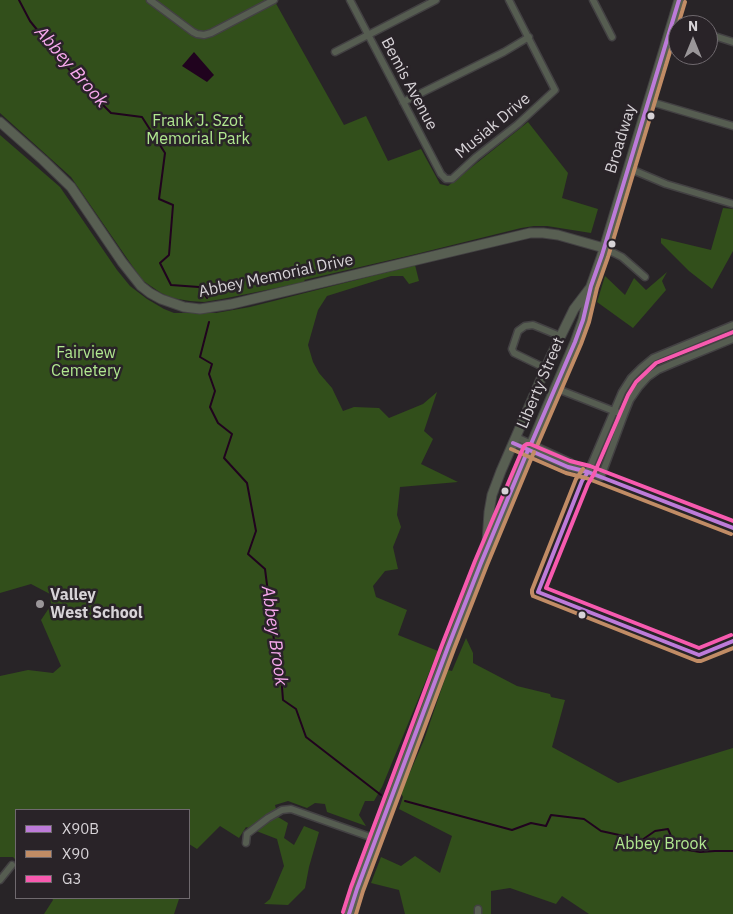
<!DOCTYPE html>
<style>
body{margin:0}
#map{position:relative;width:733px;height:914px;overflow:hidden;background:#282427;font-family:"IBM Plex Sans",sans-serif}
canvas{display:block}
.legend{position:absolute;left:15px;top:809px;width:175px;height:90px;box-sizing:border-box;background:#292328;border:1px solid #6f696e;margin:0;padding:6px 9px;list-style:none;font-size:15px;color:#d7d3d7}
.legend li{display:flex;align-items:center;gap:10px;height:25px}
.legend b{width:25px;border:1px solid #6f696e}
.north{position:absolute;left:668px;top:15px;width:50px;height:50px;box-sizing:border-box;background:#292328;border:1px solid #6f696e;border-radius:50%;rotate:0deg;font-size:14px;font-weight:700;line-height:20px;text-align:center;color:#d7d3d7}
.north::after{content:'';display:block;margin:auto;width:18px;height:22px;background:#9a9699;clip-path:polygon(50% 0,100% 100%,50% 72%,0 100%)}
</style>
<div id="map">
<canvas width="733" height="914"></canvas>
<ul class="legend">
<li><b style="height:6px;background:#bd7bd9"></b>X90B</li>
<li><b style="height:6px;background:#c18c65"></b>X90</li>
<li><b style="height:6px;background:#f75aaf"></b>G3</li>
</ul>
<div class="north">N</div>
</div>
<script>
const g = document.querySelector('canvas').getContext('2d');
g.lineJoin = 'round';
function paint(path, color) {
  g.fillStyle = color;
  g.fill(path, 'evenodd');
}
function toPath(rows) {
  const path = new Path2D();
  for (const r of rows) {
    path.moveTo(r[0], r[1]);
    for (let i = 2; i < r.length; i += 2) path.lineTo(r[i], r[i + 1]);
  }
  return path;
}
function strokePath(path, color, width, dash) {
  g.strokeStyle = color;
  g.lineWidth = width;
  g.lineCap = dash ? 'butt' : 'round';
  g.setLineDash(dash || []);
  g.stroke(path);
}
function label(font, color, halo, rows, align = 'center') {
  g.font = font + ' "IBM Plex Sans",sans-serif';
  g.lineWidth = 5;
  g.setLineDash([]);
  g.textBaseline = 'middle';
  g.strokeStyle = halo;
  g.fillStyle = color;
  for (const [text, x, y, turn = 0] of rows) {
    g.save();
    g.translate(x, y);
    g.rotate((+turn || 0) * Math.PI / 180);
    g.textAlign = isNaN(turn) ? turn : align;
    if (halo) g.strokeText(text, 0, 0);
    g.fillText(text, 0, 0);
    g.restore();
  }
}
paint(toPath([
 [0,0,274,0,344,125,366,116,388,161,421,149,440,184,448,186,528,122,568,173,562,198,598,209,591,233,547,226,534,226,521,228,416,254,304,280,306,282,222,299,204,302,190,301,172,298,161,293,142,280,71,177,0,113],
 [0,135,60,187,117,270,130,286,147,299,164,309,174,313,216,313,250,307,415,265,419,281,409,284,403,276,391,276,327,296,318,310,308,345,313,362,319,373,332,388,343,411,354,407,379,408,389,418,423,404,437,392,424,431,433,439,421,464,458,482,400,487,397,515,401,527,393,547,398,569,385,571,373,586,376,597,407,610,398,635,438,651,382,787,374,801,365,801,359,815,366,826,327,812,325,804,315,803,307,808,288,801,275,805,278,817,288,823,284,838,294,845,304,826,319,832,309,867,305,888,288,905,264,904,270,899,284,866,277,839,246,827,239,838,220,826,197,849,189,844,189,810,16,810,16,860,13,857,0,857,0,676,28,670,53,673,61,666,41,620,51,605,50,594,31,584,0,593],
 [723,208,733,209,733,251,712,289,689,271,661,243,661,238,711,250],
 [667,272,662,281,666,290,633,328,597,302,605,276,625,295,634,278,646,290],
 [466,638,473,653,473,663,517,686,550,694,551,697,565,700,552,747,618,783,733,748,733,914,589,914,562,896,556,904,510,888,491,891,491,914,405,914,399,890,371,883,381,857,401,866,415,856,440,873,452,836,399,809,403,797,401,793,424,740,448,670,452,671],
 [52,898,179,898,179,899,174,914,44,914,53,900]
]), '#324f1b');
paint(toPath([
 [194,52,214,75,207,82,182,66]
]), '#20031e');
strokePath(toPath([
 [19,0,30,21,76,78,111,113,142,117,165,153,159,199,173,205,169,255,160,263,171,285,199,287,207,298],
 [209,322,200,357,212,364,209,374,215,391,210,407,218,423,232,434,224,458,247,483,256,531,248,554,265,569,275,648,280,661,283,700,296,709,306,737,381,795],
 [405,801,512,830,531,823,546,826,551,815,584,819,601,831,642,840,655,831,668,829,676,848,700,852,715,851,733,851]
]), '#20031e', 2);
const street = toPath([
 [150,0,193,32,197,34,204,35,211,33,274,0],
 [350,0,441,174,446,179,452,179,476,157,518,124,555,90,509,0],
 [593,0,612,37],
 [708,34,733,42],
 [335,52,436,0],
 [648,101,733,126],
 [403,102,504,52,529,37],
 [628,168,666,184,733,204],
 [604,248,622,257,645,277],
 [545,368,514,353,512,349,518,331,525,326,533,325,560,336],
 [555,388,624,415],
 [516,437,570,462,580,468],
 [513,443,568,467,588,472,601,477,624,415,630,400,639,387,648,377,658,370,672,364,733,339],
 [588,472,622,392,631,378,641,368,653,358,733,325],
 [246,843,247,834,268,818,282,810,291,809,376,839],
 [0,880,12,865],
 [478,909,478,914]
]);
const secondary = toPath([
 [0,122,43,160,71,187,122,262,141,286,150,293,161,299,184,307,200,309,232,304,530,233,543,233,558,235,604,248],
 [487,542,489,512,492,495,501,471,551,356,574,309,590,288],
 [349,914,357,889,481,563,547,407,575,342,583,320,591,286,602,255,679,0]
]);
strokePath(street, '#434143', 9);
strokePath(secondary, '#434143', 11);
strokePath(street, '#565d51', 6);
strokePath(secondary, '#585f52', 9);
strokePath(toPath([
 [513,443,568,467,588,472,733,528],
 [531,444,575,342,583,320,591,286,602,255,679,0],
 [588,472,582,481,538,592,699,655,733,641],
 [349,914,357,889,448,647,481,563,528,450]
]), '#bd7bd9', 4);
strokePath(toPath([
 [537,446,581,344,589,322,597,288,608,257,685,2],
 [511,449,566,473,586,478,731,534],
 [583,469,576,479,532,590,532,593,533,596,697,661,701,661,733,648],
 [356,914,363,891,454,649,487,565,534,452]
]), '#c18c65', 4);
strokePath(toPath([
 [731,635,699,648,546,588,588,484,594,474,628,395,636,382,656,363,733,332],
 [343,912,351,887,442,645,475,561,524,446,527,444,530,444,570,461,590,466,733,521]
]), '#f75aaf', 4);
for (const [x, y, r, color] of [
 [651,116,4.5,"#d7d3d7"],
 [612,244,4.5,"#d7d3d7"],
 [505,491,4.5,"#d7d3d7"],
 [40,604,5,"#9a9699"],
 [582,615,4.5,"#d7d3d7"]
]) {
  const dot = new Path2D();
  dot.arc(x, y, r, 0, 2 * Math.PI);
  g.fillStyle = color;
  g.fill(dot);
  strokePath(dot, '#292328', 2);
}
label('16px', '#d7d3d7', '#292328', [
 ["Bemis Avenue",409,84,62],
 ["Musiak Drive",493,126,-40],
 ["Broadway",621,139,-73],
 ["Abbey Memorial Drive",276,276,-12],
 ["Liberty Street",541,383,-67]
]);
label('16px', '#b1e890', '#292328', [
 ["Frank J. Szot",198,121],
 ["Memorial Park",198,139],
 ["Fairview",86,353],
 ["Cemetery",86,371],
 ["Abbey Brook",661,844]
]);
label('bold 16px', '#d7d3d7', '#292328', [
 ["Valley",50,595],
 ["West School",50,613]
], 'left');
label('italic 18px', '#f8a9ee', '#292328', [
 ["Abbey Brook",71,67,49],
 ["Abbey Brook",274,636,82]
]);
</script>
